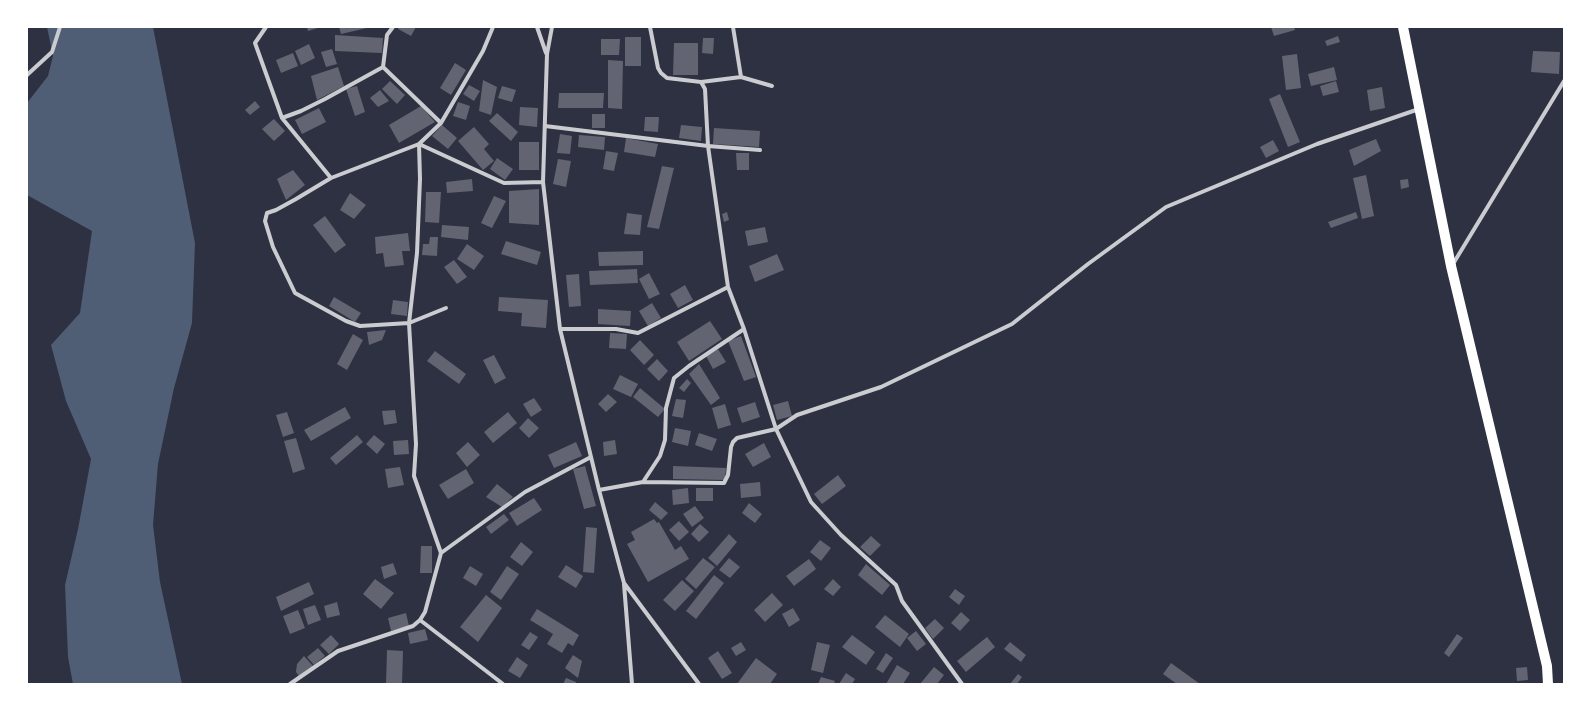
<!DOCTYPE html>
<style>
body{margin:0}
#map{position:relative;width:1591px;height:711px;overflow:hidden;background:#2d3142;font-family:"Asap Condensed",sans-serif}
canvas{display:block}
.frame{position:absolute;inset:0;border:28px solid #fff;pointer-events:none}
</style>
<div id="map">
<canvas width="1591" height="711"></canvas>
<div class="frame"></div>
</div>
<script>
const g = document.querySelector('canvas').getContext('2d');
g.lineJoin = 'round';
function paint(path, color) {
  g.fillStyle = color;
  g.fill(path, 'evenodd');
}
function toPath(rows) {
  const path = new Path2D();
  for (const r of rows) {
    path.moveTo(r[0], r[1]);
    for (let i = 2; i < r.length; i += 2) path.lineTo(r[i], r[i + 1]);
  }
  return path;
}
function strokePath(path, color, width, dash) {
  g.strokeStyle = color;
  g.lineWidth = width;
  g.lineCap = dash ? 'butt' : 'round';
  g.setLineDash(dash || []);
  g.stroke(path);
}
paint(toPath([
 [47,27,153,27,195,243,192,323,174,388,158,464,153,525,160,582,182,684,73,684,68,657,65,585,78,529,91,459,66,401,51,345,80,313,92,231,27,195,27,103,48,76,53,56]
]), '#4f5d75');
paint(toPath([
 [307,27,321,27,308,31],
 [339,27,367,27,367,28,341,34],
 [399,27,416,27,411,36,398,29],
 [1271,27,1294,27,1295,30,1274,36],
 [335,35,383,38,382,53,335,51],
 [1338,36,1340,42,1327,46,1325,41],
 [625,37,641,37,641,66,625,66],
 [703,38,714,38,713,54,702,53],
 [601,39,620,39,619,55,601,55],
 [674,43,698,43,698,75,673,75],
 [309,44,315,58,301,65,295,51],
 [332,49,337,64,326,67,321,52],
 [1533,51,1560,52,1559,74,1531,72],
 [293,53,298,66,281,73,276,60],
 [1297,54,1301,88,1286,90,1282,56],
 [608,60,623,61,622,109,608,108],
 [455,63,466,70,451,95,440,88],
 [338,67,344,86,317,100,311,76],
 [1334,67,1337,80,1311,86,1308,74],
 [483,80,497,87,491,115,479,111],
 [390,81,405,95,397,104,382,89],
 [1336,81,1339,92,1323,96,1320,86],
 [469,85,480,91,474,101,463,94],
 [357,86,365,112,355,116,346,89],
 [502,86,516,90,512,102,498,98],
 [1382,87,1385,108,1370,111,1367,90],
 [380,90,389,101,378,107,370,98],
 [559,93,604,93,603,108,558,108],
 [1280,94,1300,142,1288,147,1269,99],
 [255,101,260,107,250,115,245,110],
 [458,102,470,106,466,120,453,116],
 [421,106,435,122,399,143,389,125],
 [520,107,538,108,537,127,519,125],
 [319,108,326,122,302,134,295,120],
 [497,113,518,132,511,141,489,121],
 [592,114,605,114,605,128,592,128],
 [645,117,659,117,658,132,644,131],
 [274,119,285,131,274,141,262,129],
 [442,125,457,138,448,149,432,136],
 [681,125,702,127,701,141,679,138],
 [474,127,489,144,484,149,494,161,483,170,458,141],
 [714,128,760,131,759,147,713,144],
 [560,134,572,136,570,154,557,153],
 [579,135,605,137,604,150,578,147],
 [626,138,658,144,655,157,624,152],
 [1376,139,1381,151,1354,166,1349,150],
 [1273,140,1279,151,1266,158,1260,147],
 [519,142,539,142,539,170,519,170],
 [606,151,618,153,614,171,603,169],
 [736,153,749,153,749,170,737,170],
 [497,158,513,169,505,180,490,169],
 [558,159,571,161,566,187,553,184],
 [662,166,674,168,659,229,647,227],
 [293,170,305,185,286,200,277,179],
 [1366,175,1374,216,1362,219,1353,178],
 [472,179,473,191,447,193,446,182],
 [1408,179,1409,187,1401,189,1400,180],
 [539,189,539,225,509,223,509,191],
 [426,192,441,192,439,223,425,222],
 [350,193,366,205,354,219,340,210],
 [494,196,506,201,492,228,481,223],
 [727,212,729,220,724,222,722,214],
 [1356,212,1358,218,1331,228,1328,222],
 [627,213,642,215,640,235,624,234],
 [325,216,346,245,335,253,313,225],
 [442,225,469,227,468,240,441,237],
 [765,227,768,242,748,246,745,231],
 [408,233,410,251,402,251,404,265,385,267,383,253,376,254,375,237],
 [430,237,438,237,437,256,422,255,423,244,429,244],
 [506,241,541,252,537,265,501,254],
 [467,244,484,256,474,270,457,259],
 [643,251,643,265,599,266,598,252],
 [777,254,784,270,755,282,749,266],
 [454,260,467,277,457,284,444,267],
 [637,269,638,283,590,285,589,271],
 [649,273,660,294,649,299,639,279],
 [579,274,581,306,569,307,566,275],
 [685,285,693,300,678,308,670,294],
 [334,297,361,313,355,322,329,306],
 [499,297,548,300,546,328,521,326,522,313,498,311],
 [393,300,408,302,407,316,391,314],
 [652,303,661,318,648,326,639,311],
 [598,309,631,311,630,326,598,324],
 [710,321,722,339,689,361,677,342],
 [386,330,382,340,369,345,367,332],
 [610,333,627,334,626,349,609,348],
 [353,334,363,340,347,370,337,364],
 [741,336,756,377,744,381,728,341],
 [640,340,654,355,644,365,630,350],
 [718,349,726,362,713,369,706,356],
 [435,351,466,374,459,384,427,361],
 [494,355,506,378,495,384,483,360],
 [657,359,668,371,659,381,647,369],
 [699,364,720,398,711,405,689,374],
 [620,375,638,384,631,397,613,389],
 [687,379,691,383,684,392,679,388],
 [640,388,665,409,658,417,633,397],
 [608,394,617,402,606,412,598,404],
 [534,398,542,410,531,417,523,404],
 [676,399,686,400,683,418,672,416],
 [788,401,792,416,777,420,773,405],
 [755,402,760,417,742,423,737,408],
 [725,404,731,425,718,429,712,408],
 [345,407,351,418,311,441,304,430],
 [395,410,397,423,384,425,382,411],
 [287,412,294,433,283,437,276,415],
 [508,412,517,423,493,443,484,432],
 [528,418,539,428,529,438,519,428],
 [675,428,691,431,688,446,672,442],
 [699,433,717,439,712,451,695,445],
 [357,435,363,442,336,465,330,458],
 [374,435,385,444,377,454,366,444],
 [296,438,305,469,293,473,284,441],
 [408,440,409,454,394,455,393,441],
 [615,440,617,454,604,456,603,442],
 [468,442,480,455,467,467,456,453],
 [576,442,582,456,554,468,548,455],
 [764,443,771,457,753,467,745,454],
 [585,466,596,506,584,509,573,469],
 [673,466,726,468,725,480,673,479],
 [400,467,404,485,388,488,385,469],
 [466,469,474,483,448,499,439,485],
 [838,475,846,486,822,504,814,494],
 [760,482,761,496,741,498,740,484],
 [497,484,513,497,502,507,486,497],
 [688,488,689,503,673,505,672,490],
 [696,488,713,488,713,501,696,501],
 [534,498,542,510,517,526,509,513],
 [655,502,668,513,661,520,649,510],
 [749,503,762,514,755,523,742,513],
 [695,506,704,518,692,527,683,514],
 [504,514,509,520,491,534,486,527],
 [654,519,657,523,659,522,675,550,681,546,689,559,648,582,627,544,635,540,631,532],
 [679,521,689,532,679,541,669,530],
 [700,524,709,532,699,542,691,534],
 [586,527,597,528,594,573,583,572],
 [729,534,737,542,717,566,708,558],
 [871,536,881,545,870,556,860,547],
 [820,540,831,548,821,561,810,552],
 [521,542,533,552,522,566,510,557],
 [421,546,432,546,432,573,420,573],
 [703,558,715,567,696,589,685,579],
 [729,558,740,567,730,578,719,570],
 [809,559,816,569,794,586,786,576],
 [393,563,397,574,384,579,381,567],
 [866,564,890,585,882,595,858,575],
 [566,565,583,576,576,588,558,577],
 [470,566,483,574,476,586,463,578],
 [507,566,519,574,501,600,490,592],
 [714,575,724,583,696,619,686,611],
 [375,579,394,593,381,609,363,594],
 [833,579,841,587,833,596,824,589],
 [682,580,694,591,675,611,663,600],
 [309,582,314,594,281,611,276,597],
 [955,589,965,596,959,605,949,597],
 [772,593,783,605,765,622,754,610],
 [486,595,502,608,478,642,460,627],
 [337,602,340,615,327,618,324,606],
 [315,605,321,620,308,625,303,609],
 [793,608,800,620,789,627,782,614],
 [537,609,579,635,573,646,568,643,562,653,547,644,553,634,530,620],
 [298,610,305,628,290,634,283,616],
 [961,612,970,620,960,631,951,623],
 [406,613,409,626,391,631,388,618],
 [885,615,909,634,900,647,875,627],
 [935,619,944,628,933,639,925,628],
 [425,629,428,640,410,644,408,633],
 [916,631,926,644,917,651,907,638],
 [530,632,538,637,529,650,521,645],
 [1457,634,1463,638,1449,657,1444,653],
 [331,635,339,644,329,654,320,645],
 [852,635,875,652,866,665,842,647],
 [987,637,995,647,966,672,957,661],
 [741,642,746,650,736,656,731,648],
 [817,642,830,645,823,673,811,670],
 [1010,642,1026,655,1021,662,1004,649],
 [318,648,325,656,314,665,307,657],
 [387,650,403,651,402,684,386,684],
 [718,651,732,673,722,679,708,658],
 [886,653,893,658,883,673,876,669],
 [573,655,582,661,578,678,565,668],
 [304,656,313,666,299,676,296,672,297,664],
 [517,657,528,665,520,678,508,671],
 [756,658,777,674,770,684,737,684],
 [1171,663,1200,684,1177,684,1163,674],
 [897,665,910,673,903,684,886,684],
 [934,667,944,675,937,684,920,684],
 [1527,667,1528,680,1517,681,1516,668],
 [846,673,855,679,852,684,839,684],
 [1018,674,1022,677,1017,684,1010,684],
 [821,677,835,681,834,684,818,684],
 [566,678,576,682,576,684,563,684]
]), '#626471');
strokePath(toPath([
 [266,27,255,43,282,118,331,178],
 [537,27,546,53],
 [552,27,547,54,543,182,560,329,599,490,624,583,699,684],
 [650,27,658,68,661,73,667,78,701,82],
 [733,27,741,77],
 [383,67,441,123],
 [27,75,52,52,60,27],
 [772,86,741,77,701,82,705,89,708,146,728,287,744,329,776,429,811,502,841,535,896,585,902,601,962,684],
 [282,118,301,111,325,99,383,67,387,35,393,27],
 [545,126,708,146,760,150],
 [1453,264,1564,81],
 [446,308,409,323,360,326,346,321,295,293,273,247,265,221,267,213,276,210,296,199,331,178,419,144,441,123,483,51,493,27],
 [560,329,616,329,638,333,728,287],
 [643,482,660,456,665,440,666,408,674,378,689,366,744,329],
 [599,490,643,482,724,483,728,475,731,447,733,442,737,438,776,429,797,415,881,387,1012,324,1088,264,1166,207,1317,144,1419,109],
 [441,553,525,492,591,457],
 [624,584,632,684],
 [420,620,503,684],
 [290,684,338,651,413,626,420,620,425,612,441,553,414,476,416,444,409,323,417,253,420,179,419,144,504,183,543,182]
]), '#caccd0', 4);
strokePath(toPath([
 [1403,27,1451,266,1547,666,1548,684]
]), '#fff', 10);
</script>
